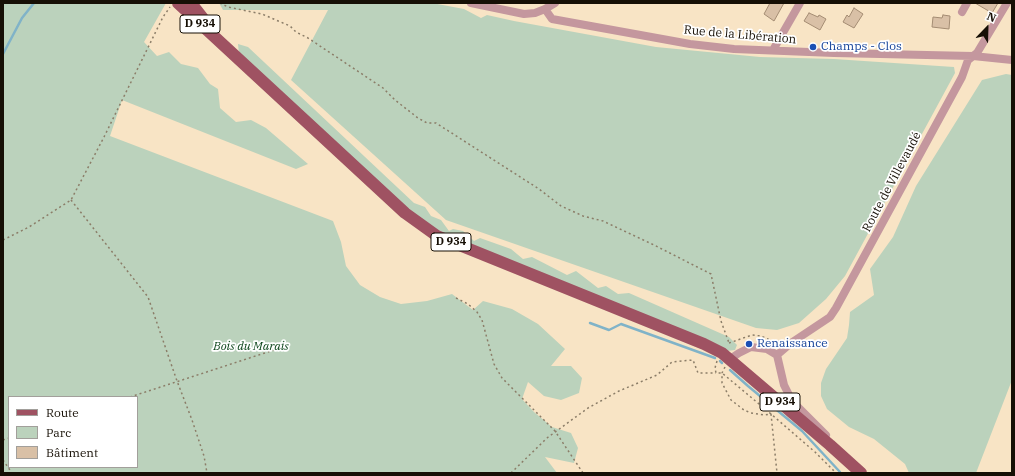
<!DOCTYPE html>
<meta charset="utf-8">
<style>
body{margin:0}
#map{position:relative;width:1015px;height:476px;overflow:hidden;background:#f8e4c5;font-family:"IBM Plex Serif",serif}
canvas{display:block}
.frame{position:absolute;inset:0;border:4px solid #160f05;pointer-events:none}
.legend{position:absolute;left:8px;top:396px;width:130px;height:72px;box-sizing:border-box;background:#fff;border:1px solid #a29f9b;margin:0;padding:5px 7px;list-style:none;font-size:12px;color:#160f05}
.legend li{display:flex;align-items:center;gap:8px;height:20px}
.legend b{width:20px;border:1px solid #a29f9b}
.north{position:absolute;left:967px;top:8px;width:40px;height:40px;-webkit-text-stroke:3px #fff;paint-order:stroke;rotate:23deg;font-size:11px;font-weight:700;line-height:16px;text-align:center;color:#160f05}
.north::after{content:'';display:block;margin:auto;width:14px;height:18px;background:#160f05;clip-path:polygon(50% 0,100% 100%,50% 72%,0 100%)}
</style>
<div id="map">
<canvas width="1015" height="476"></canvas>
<div class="frame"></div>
<ul class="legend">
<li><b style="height:5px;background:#9f5262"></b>Route</li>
<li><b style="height:11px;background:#bbd2bc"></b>Parc</li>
<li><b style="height:11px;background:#d9c0a6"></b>Bâtiment</li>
</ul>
<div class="north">N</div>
</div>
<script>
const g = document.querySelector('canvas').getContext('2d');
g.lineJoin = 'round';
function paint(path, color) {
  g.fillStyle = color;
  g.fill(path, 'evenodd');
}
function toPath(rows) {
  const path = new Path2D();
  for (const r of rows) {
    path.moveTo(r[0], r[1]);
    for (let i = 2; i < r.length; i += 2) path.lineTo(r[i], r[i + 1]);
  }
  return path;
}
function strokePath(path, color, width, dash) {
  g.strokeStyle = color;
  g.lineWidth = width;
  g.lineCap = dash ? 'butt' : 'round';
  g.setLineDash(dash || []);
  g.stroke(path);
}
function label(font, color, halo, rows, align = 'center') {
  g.font = font + ' "IBM Plex Serif",serif';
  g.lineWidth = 3.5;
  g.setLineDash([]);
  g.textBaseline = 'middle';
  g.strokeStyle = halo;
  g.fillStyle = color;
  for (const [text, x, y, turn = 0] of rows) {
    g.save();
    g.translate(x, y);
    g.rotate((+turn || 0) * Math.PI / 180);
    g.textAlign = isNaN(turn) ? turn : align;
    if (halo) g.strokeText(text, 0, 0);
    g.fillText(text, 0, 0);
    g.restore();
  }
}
paint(toPath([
 [3,3,166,3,144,42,157,56,169,52,181,64,198,68,210,84,218,89,220,108,236,122,251,120,266,128,308,164,296,169,122,100,110,136,333,221,341,242,346,266,360,285,380,297,401,304,427,301,452,294,473,310,483,301,512,309,538,324,565,349,551,366,571,366,582,378,579,393,561,400,544,396,528,382,522,399,534,412,552,427,571,433,578,448,574,463,545,457,557,473,3,473],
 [9,397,137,397,137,467,9,467],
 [219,3,432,3,464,9,481,18,487,15,514,21,656,47,760,57,834,59,954,67,955,73,845,276,826,299,799,323,777,330,756,328,446,220,291,80,328,10,223,10],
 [238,44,248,47,414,203,425,207,431,216,441,220,449,231,453,229,463,231,474,241,480,238,511,249,523,259,532,257,567,275,576,271,598,288,606,286,618,294,629,293,729,337,737,345,735,350,727,351,454,239,435,229,409,212,239,54],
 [1006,74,1012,75,1012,380,976,473,909,473,905,464,874,439,849,427,827,409,821,396,821,383,826,369,847,338,849,325,850,312,874,295,870,269,893,237,916,186,982,80]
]), '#bbd2bc');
strokePath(toPath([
 [3,54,22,18,34,3],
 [590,323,609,330,621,324,715,358],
 [720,361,722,363],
 [730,370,748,386,802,431,840,472]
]), '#80b3c8', 2.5);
const building = toPath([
 [770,3,784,3,774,21,764,14,770,3],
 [975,3,998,3,992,13,975,3],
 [854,8,863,14,854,28,843,22,847,15,849,17,854,8],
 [809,13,818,17,819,15,826,19,820,30,804,21,809,13],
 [943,15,950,16,949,29,932,27,933,17,942,18,943,15]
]);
paint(building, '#d9c0a6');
strokePath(building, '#a48c73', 1);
strokePath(toPath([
 [220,3,228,7,262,14,290,26,296,32,308,38,383,88,395,100,418,118,427,123,436,123,539,189,561,206,583,216,603,221,654,245,711,274,721,321,729,343],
 [71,200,148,297,177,381,192,420,204,456,207,473],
 [3,240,29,227,71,200,104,137,163,17,170,7],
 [456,298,468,304,477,312,482,320,494,364,502,378,555,431,583,473],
 [729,343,752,335,761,336,768,339,768,342],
 [772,343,780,341],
 [717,361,715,368,716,373,722,373,771,414,815,452,836,473],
 [725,367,722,373,722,383,731,400,744,410,751,413,764,415,771,414,777,473],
 [130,397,277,349],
 [3,440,9,438],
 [3,460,12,473],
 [511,473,547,438,588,408,619,391,657,375,672,362,693,360,698,373,716,373]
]), '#8b7d68', 1.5, [2, 3]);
strokePath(toPath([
 [471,3,524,14,535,13,545,9,555,3],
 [545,9,552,19,690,44,734,49,834,53,973,56,1012,60],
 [962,12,967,3],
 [773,50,800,3],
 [777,355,791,343,830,317,836,308,962,77,968,60,977,53,1007,3],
 [730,359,739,353,751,347,767,349,777,355,784,385,790,397,797,406,826,435]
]), '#c4979e', 8);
strokePath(toPath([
 [178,3,405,213,437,236,704,344,722,353,830,445,861,473],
 [191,3,205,21]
]), '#9f5262', 12);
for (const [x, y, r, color] of [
 [813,47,4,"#1a4fb4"],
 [749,344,4,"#1a4fb4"]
]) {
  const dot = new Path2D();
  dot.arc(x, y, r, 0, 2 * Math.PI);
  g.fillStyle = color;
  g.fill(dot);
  strokePath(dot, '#fff', 1.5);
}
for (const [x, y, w] of [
 [200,24,40],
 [451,242,40],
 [780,402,40]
]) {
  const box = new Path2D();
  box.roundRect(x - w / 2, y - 9, w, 18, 3);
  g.fillStyle = '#fff';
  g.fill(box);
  strokePath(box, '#160f05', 1);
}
label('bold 11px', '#160f05', null, [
 ["D 934",200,24],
 ["D 934",451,242],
 ["D 934",780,402]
]);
label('12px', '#160f05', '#fff', [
 ["Rue de la Libération",740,35,5],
 ["Route de Villevaudé",892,182,-62]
]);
label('12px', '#164399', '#fff', [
 ["Champs - Clos",821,47],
 ["Renaissance",757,344]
], 'left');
label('italic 12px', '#094317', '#fff', [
 ["Bois du Marais",251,347]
]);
</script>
